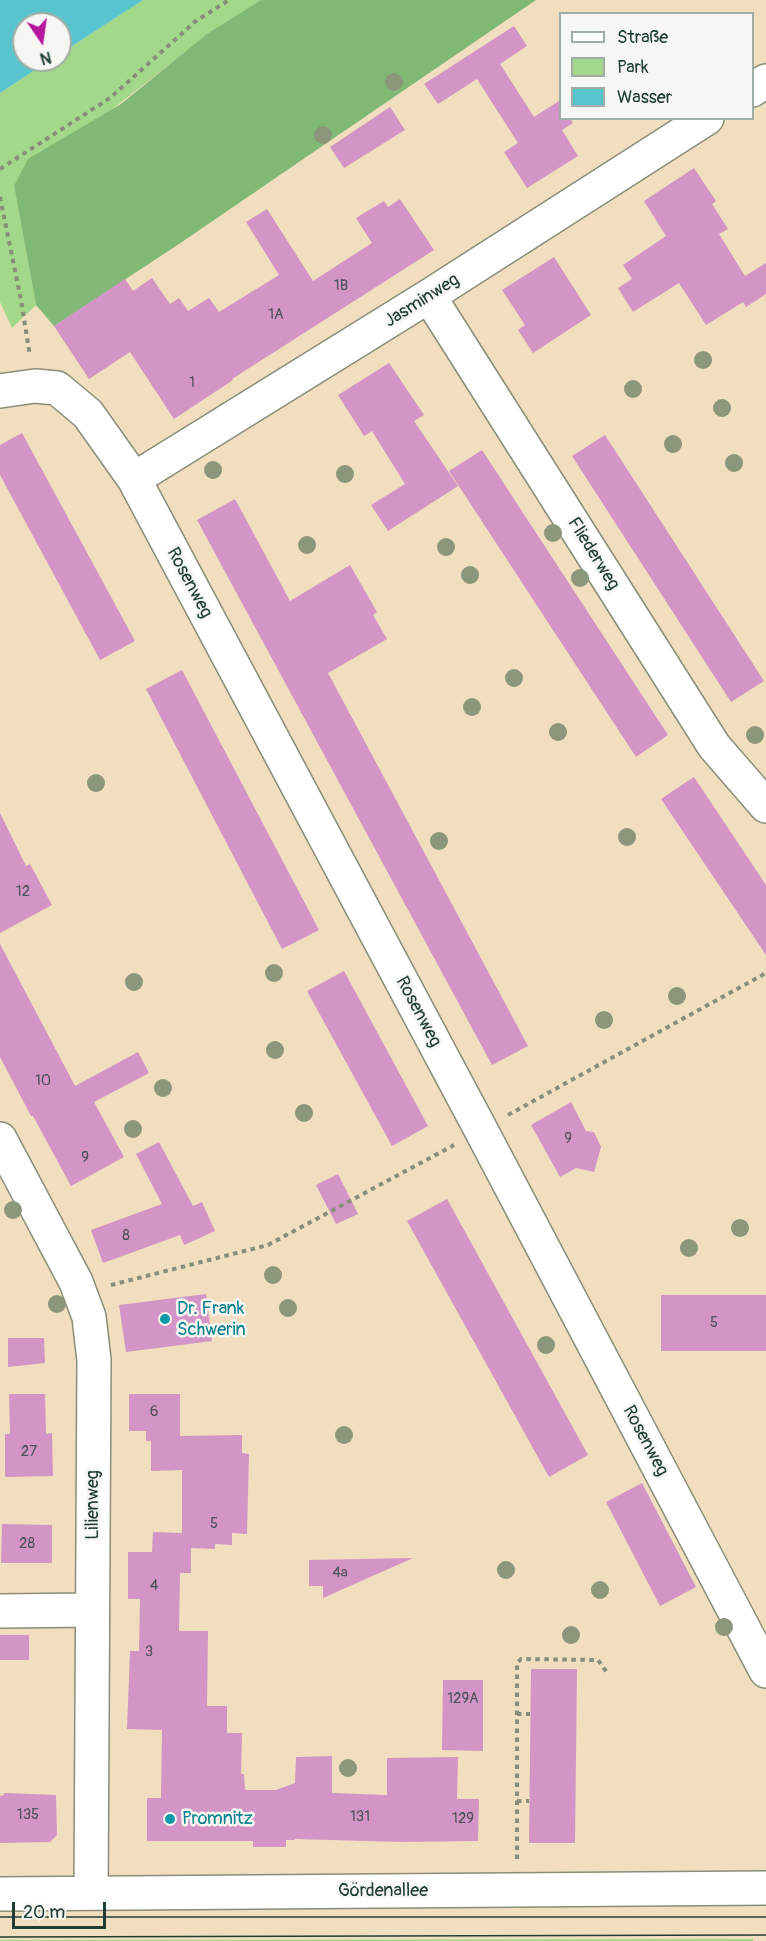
<!DOCTYPE html>
<meta charset="utf-8">
<style>
body{margin:0}
#map{position:relative;width:766px;height:1941px;overflow:hidden;background:#f0debe;font-family:Pangolin,sans-serif}
canvas{display:block}
.legend{position:absolute;left:559px;top:12px;width:195px;height:108px;box-sizing:border-box;background:#f6f6f2;border:2px solid #a0aca6;margin:0;padding:8px 10px;list-style:none;font-size:18px;color:#1f3d34}
.legend li{display:flex;align-items:center;gap:12px;height:30px}
.legend b{width:30px;border:2px solid #a0aca6}
.north{position:absolute;left:12px;top:12px;width:60px;height:60px;box-sizing:border-box;background:#f6f6f2;border:2px solid #a0aca6;border-radius:50%;rotate:167deg;font-size:16px;font-weight:700;line-height:24px;text-align:center;color:#1f3d34}
.north::after{content:'';display:block;margin:auto;width:21px;height:27px;background:#b5179e;clip-path:polygon(50% 0,100% 100%,50% 72%,0 100%)}
.scale{position:absolute;left:12px;top:1902px;width:94px;height:27px;box-sizing:border-box;border:3px solid #1f3d34;border-top:0;padding-left:8px;font-size:18px;line-height:21px;white-space:nowrap;color:#1f3d34;-webkit-text-stroke:4px #f6f6f2;paint-order:stroke}
</style>
<div id="map">
<canvas width="766" height="1941"></canvas>
<ul class="legend">
<li><b style="height:8px;background:#fff"></b>Straße</li>
<li><b style="height:16px;background:#a1d88a"></b>Park</li>
<li><b style="height:16px;background:#58c5ce"></b>Wasser</li>
</ul>
<div class="north">N</div>
<div class="scale">20 m</div>
</div>
<script>
const g = document.querySelector('canvas').getContext('2d');
g.lineJoin = 'round';
function paint(path, color) {
  g.fillStyle = color;
  g.fill(path, 'evenodd');
}
function toPath(rows) {
  const path = new Path2D();
  for (const r of rows) {
    path.moveTo(r[0], r[1]);
    for (let i = 2; i < r.length; i += 2) path.lineTo(r[i], r[i + 1]);
  }
  return path;
}
function strokePath(path, color, width, dash) {
  g.strokeStyle = color;
  g.lineWidth = width;
  g.lineCap = dash ? 'butt' : 'round';
  g.setLineDash(dash || []);
  g.stroke(path);
}
function label(font, color, halo, rows, align = 'center') {
  g.font = font + ' Pangolin,sans-serif';
  g.lineWidth = 5;
  g.setLineDash([]);
  g.textBaseline = 'middle';
  g.strokeStyle = halo;
  g.fillStyle = color;
  for (const [text, x, y, turn = 0] of rows) {
    g.save();
    g.translate(x, y);
    g.rotate((+turn || 0) * Math.PI / 180);
    g.textAlign = isNaN(turn) ? turn : align;
    if (halo) g.strokeText(text, 0, 0);
    g.fillText(text, 0, 0);
    g.restore();
  }
}
paint(toPath([
 [143,0,261,0,207,35,14,186,36,305,12,328,0,302,0,93,50,60,60,60,60,54],
 [753,1939,753,1941,0,1941,0,1940]
]), '#a1d88a');
paint(toPath([
 [261,0,536,0,176,246,54,326,36,305,14,186,28,159,121,104,207,34]
]), '#80b876');
paint(toPath([
 [0,0,143,0,60,54,60,24,24,24,24,60,50,60,0,93]
]), '#58c5ce');
paint(toPath([
 [514,26,527,46,500,64,534,117,559,101,561,104,561,118,570,118,573,123,562,130,578,156,527,188,504,152,518,143,477,79,438,104,424,84],
 [390,107,405,130,344,168,330,147],
 [694,168,716,201,712,204,728,229,719,234,745,276,766,263,766,294,746,307,743,302,706,325,679,283,633,312,618,288,632,279,623,265,666,236,644,201],
 [400,199,434,250,232,379,233,380,174,419,130,352,89,379,54,326,125,279,133,291,152,278,170,304,179,298,188,311,209,298,219,312,279,275,246,222,267,209,313,281,372,243,356,218,384,201,388,207],
 [554,257,591,315,533,353,518,330,525,325,502,290],
 [389,363,424,415,414,421,458,486,388,531,371,505,405,484,372,431,364,436,338,395],
 [22,433,135,641,100,660,0,475,0,445],
 [605,435,764,681,731,702,572,456],
 [482,450,668,735,636,757,449,471],
 [235,499,290,601,350,565,377,612,373,615,387,639,328,673,528,1046,492,1065,197,520],
 [182,670,319,930,282,949,146,689],
 [694,777,766,885,766,955,661,799],
 [0,813,26,866,30,864,52,905,0,933],
 [0,944,75,1086,138,1052,149,1073,94,1102,124,1157,71,1186,33,1116,31,1116,0,1057],
 [344,971,428,1126,392,1146,307,991],
 [571,1102,586,1131,594,1132,601,1147,594,1172,576,1168,560,1177,531,1125],
 [159,1142,193,1206,202,1202,215,1231,184,1245,180,1235,103,1263,91,1230,162,1204,136,1154],
 [338,1174,358,1214,336,1224,316,1185],
 [447,1199,588,1455,549,1477,407,1221],
 [206,1294,212,1341,126,1352,119,1305],
 [661,1295,766,1295,766,1351,661,1351],
 [8,1338,44,1338,45,1363,8,1367],
 [9,1394,45,1394,46,1434,52,1433,53,1476,5,1477,5,1434,10,1434],
 [129,1394,180,1394,180,1436,242,1435,242,1453,249,1454,247,1534,232,1533,232,1545,215,1544,215,1549,191,1548,191,1573,180,1573,179,1631,208,1631,207,1706,227,1706,227,1733,242,1733,241,1774,244,1774,245,1790,276,1790,295,1783,296,1757,332,1756,332,1793,387,1795,387,1758,458,1757,457,1799,479,1799,478,1841,401,1842,295,1839,295,1840,286,1840,286,1847,253,1847,253,1841,147,1841,147,1798,161,1798,162,1730,127,1729,130,1651,139,1651,140,1599,128,1599,128,1552,152,1552,153,1532,182,1533,182,1470,151,1471,151,1441,146,1441,146,1431,129,1431],
 [642,1483,696,1587,660,1606,606,1502],
 [2,1524,52,1525,52,1563,1,1563],
 [413,1558,323,1598,323,1586,309,1586,309,1560],
 [0,1635,29,1635,29,1660,0,1660],
 [531,1669,577,1669,575,1843,529,1843],
 [443,1680,483,1680,483,1751,442,1750],
 [4,1793,56,1795,57,1835,50,1842,0,1843,0,1796,4,1795]
]), '#d394c6');
const minor = toPath([
 [752,90,766,81],
 [429,296,714,746,766,806],
 [0,391,35,386,57,388,88,414,134,479,481,1130,766,1671],
 [134,479,429,296,707,118],
 [0,1139,76,1282,89,1317,94,1360,91,1893],
 [0,1611,92,1610],
 [0,1894,766,1888]
]);
strokePath(minor, '#888e79', 36);
strokePath(toPath([
 [0,169,110,98,196,21,229,0],
 [0,197,21,300,30,356],
 [508,1115,766,973],
 [111,1285,268,1245,454,1145],
 [517,1714,530,1714],
 [517,1801,529,1801],
 [517,1859,517,1663,521,1659,598,1660,608,1674]
]), '#888e79', 4, [4.5, 4.5]);
strokePath(minor, '#fff', 33);
strokePath(toPath([
 [0,1917,766,1917],
 [0,1937,766,1935]
]), '#1f3d34', 1.5);
g.fillStyle = '#8b967b';
for (const [x, y] of [
 [394,82],
 [323,135],
 [703,360],
 [633,389],
 [722,408],
 [673,444],
 [734,463],
 [213,470],
 [345,474],
 [553,533],
 [307,545],
 [446,547],
 [470,575],
 [580,578],
 [514,678],
 [472,707],
 [558,732],
 [755,735],
 [96,783],
 [627,837],
 [439,841],
 [274,973],
 [134,982],
 [677,996],
 [604,1020],
 [275,1050],
 [163,1088],
 [304,1113],
 [133,1129],
 [13,1210],
 [740,1228],
 [689,1248],
 [273,1275],
 [57,1304],
 [288,1308],
 [546,1345],
 [344,1435],
 [506,1570],
 [600,1590],
 [724,1627],
 [571,1635],
 [348,1768]
]) {
  g.beginPath();
  g.arc(x, y, 9, 0, 2 * Math.PI);
  g.fill();
}
for (const [x, y, r, color] of [
 [165,1319,6,"#0f9aa8"],
 [170,1819,6,"#0f9aa8"]
]) {
  const dot = new Path2D();
  dot.arc(x, y, r, 0, 2 * Math.PI);
  g.fillStyle = color;
  g.fill(dot);
  strokePath(dot, '#f6f6f2', 2);
}
label('15px', '#4c5358', null, [
 ["1B",341,286],
 ["1A",276,315],
 ["1",192,383],
 ["12",23,892],
 ["10",43,1081],
 ["9",568,1139],
 ["9",85,1158],
 ["8",126,1236],
 ["5",714,1323],
 ["6",154,1412],
 ["27",29,1452],
 ["5",214,1524],
 ["28",27,1544],
 ["4a",340,1573],
 ["4",154,1586],
 ["3",149,1652],
 ["129A",463,1699],
 ["135",28,1815],
 ["131",360,1817],
 ["129",463,1819]
]);
label('18px', '#1f3d34', '#f6f6f2', [
 ["Jasminweg",422,301,-32],
 ["Fliederweg",593,554,58],
 ["Rosenweg",189,583,62],
 ["Rosenweg",418,1012,62],
 ["Rosenweg",645,1441,62],
 ["Lilienweg",93,1505,-90],
 ["Gördenallee",383,1891]
]);
label('18px', '#0d838f', '#f6f6f2', [
 ["Dr. Frank",177,1309],
 ["Schwerin",177,1330],
 ["Promnitz",182,1819]
], 'left');
</script>
